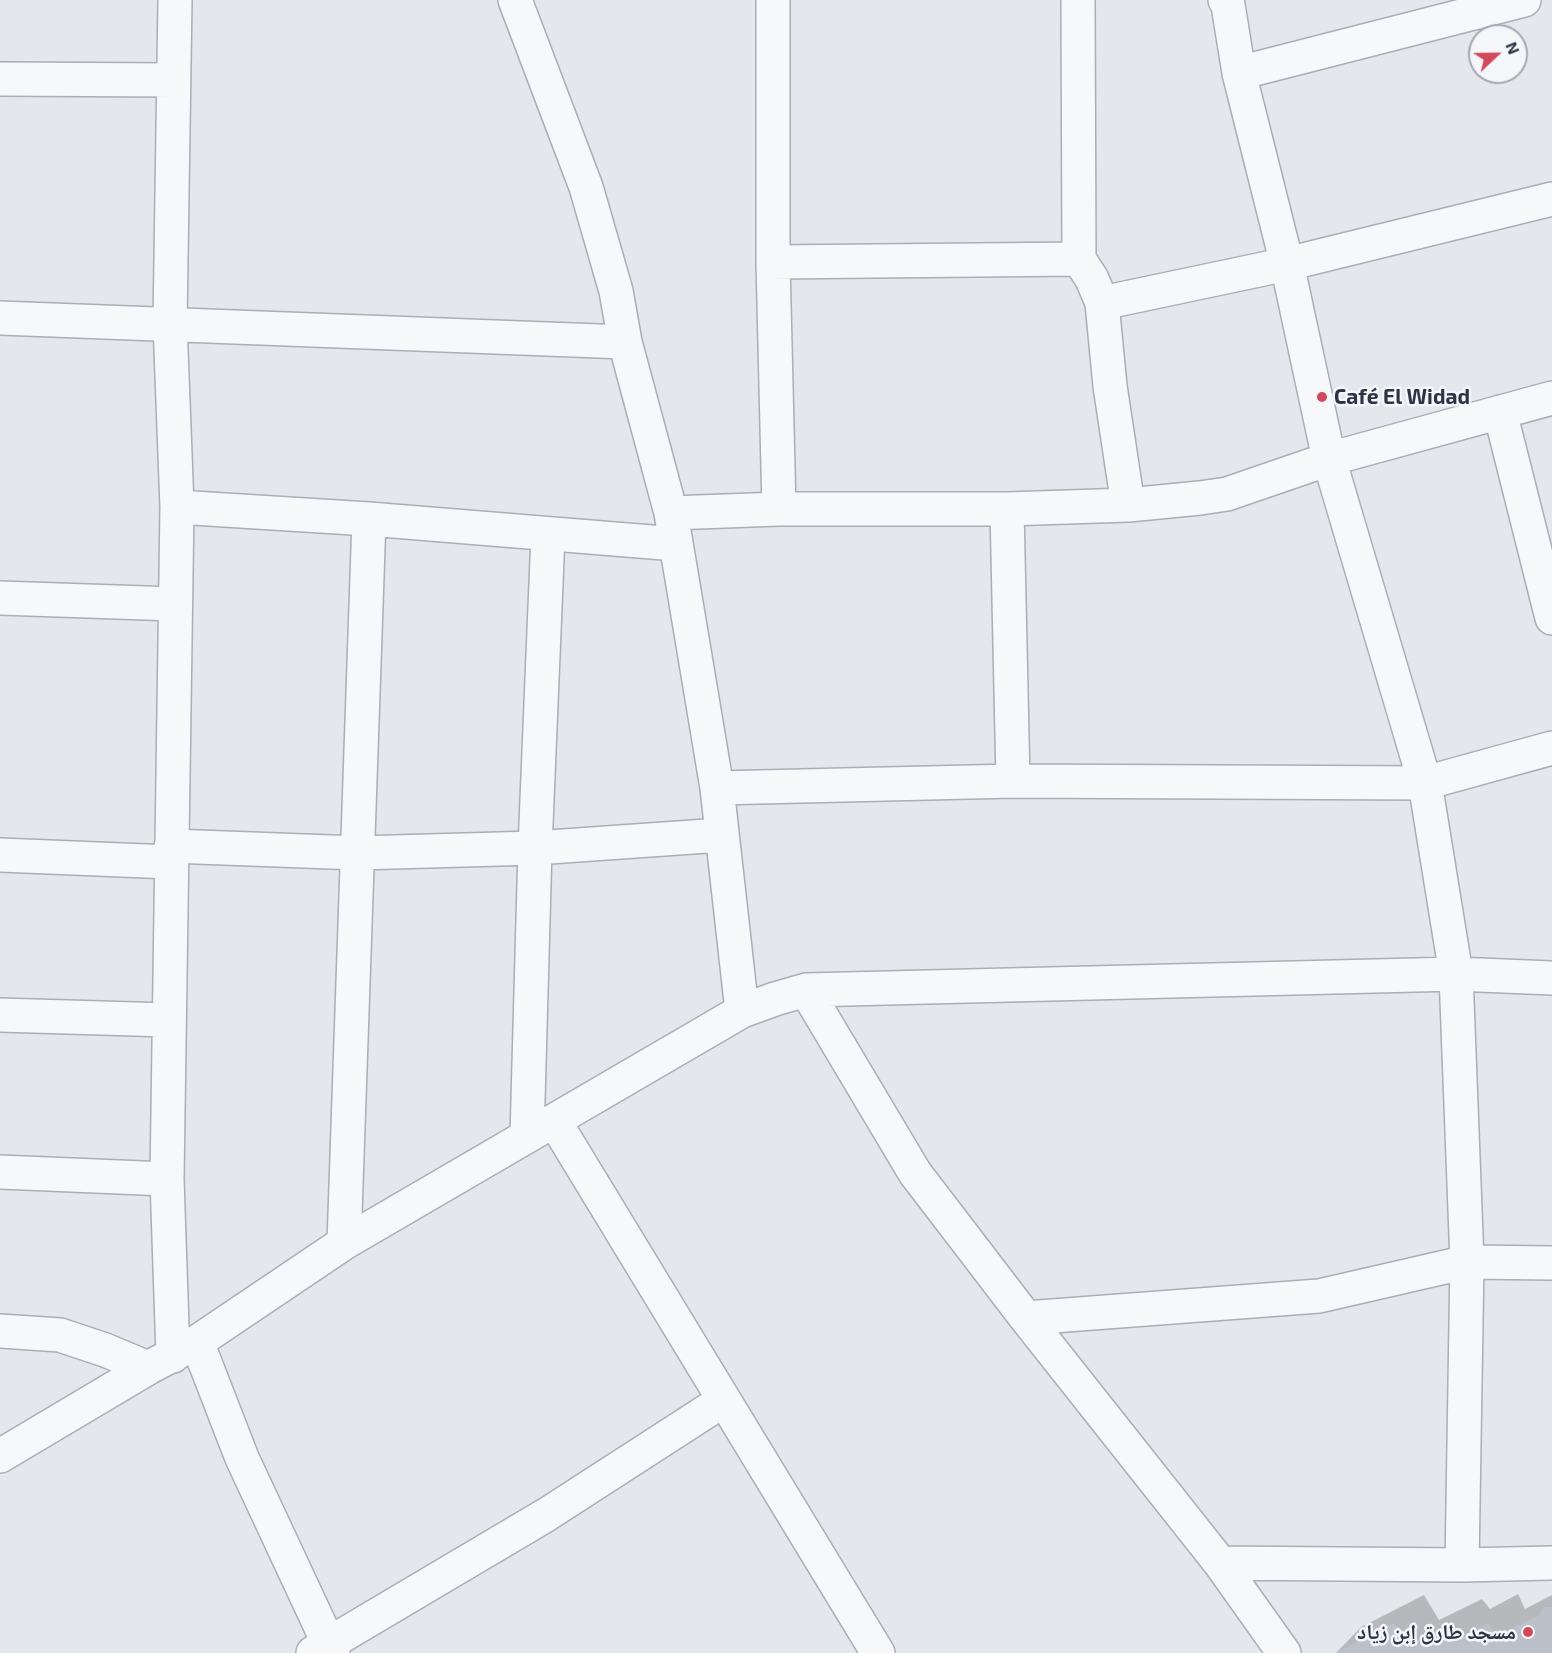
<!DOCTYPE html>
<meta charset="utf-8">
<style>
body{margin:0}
#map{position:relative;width:1552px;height:1653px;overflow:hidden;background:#e4e7ec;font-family:"Exo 2",sans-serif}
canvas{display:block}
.north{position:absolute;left:1468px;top:24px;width:60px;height:60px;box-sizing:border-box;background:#f4f6f9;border:2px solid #a4a8b1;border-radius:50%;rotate:68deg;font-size:16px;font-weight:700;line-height:24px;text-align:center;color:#2b3445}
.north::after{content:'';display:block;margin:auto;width:21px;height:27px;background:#d1495b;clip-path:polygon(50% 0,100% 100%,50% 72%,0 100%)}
</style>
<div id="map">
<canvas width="1552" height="1653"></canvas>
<div class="north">N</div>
</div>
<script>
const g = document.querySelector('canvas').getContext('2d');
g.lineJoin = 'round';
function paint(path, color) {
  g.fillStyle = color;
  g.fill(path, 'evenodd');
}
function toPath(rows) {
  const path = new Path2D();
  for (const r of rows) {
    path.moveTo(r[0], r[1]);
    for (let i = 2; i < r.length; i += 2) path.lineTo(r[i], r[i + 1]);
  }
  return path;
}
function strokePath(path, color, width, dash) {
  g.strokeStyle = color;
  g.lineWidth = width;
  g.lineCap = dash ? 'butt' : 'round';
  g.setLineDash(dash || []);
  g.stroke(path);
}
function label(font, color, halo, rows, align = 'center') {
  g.font = font + ' "Exo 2","Noto Naskh Arabic",sans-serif';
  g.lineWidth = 5;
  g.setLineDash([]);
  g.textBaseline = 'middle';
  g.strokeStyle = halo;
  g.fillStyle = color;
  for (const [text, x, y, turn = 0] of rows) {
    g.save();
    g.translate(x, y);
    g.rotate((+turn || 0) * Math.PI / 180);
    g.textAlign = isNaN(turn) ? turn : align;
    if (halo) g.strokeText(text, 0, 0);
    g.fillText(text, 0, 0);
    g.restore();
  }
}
paint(toPath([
 [1518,1594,1525,1609,1552,1595,1552,1653,1336,1653,1361,1627,1424,1595,1439,1620,1482,1599,1490,1609]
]), '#0003');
paint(toPath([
 [1544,1607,1552,1607,1552,1653,1337,1653,1394,1623,1409,1649,1452,1628,1460,1638,1488,1623,1495,1637,1539,1615]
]), '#bbc0ca');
const minor = toPath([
 [515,0,586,187,616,291,625,342,671,513,717,788,742,1011],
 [773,0,773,262,779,509],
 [1078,0,1079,259,1092,279,1102,303,1110,386,1128,505],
 [1225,0,1228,5,1239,73,1287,264,1329,459,1425,783,1456,974,1467,1262,1462,1565],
 [1239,73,1524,0],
 [0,79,173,80],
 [773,262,1079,259],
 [1102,303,1287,264,1552,199],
 [0,318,625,342],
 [1500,412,1552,618],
 [177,507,369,519,676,544],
 [1007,509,1013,781],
 [671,513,779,509,1007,509,1128,505,1200,498,1227,494,1329,459,1552,398],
 [0,598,175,604],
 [717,788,1013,781,1425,783,1552,748],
 [171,846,358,853,535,848,721,835],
 [0,855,171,862],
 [806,990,915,1173,1026,1318,1220,1563,1284,1653],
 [0,1015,168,1020],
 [555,1122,878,1653],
 [527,1136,535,848,548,535],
 [0,1172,167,1179],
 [344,1243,369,519],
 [1026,1318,1319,1296,1467,1262,1552,1263],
 [0,1331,60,1335,105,1350,148,1368],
 [197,1342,242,1458,333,1653],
 [173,1356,167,1179,177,507,170,323,175,0],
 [0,1456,148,1368,197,1342,344,1243,742,1011,775,999,806,990,1456,974,1552,978],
 [1220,1563,1462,1565,1552,1563],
 [313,1653,546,1515,724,1400]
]);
strokePath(minor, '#a9aeb7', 36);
strokePath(minor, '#f7f8fa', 33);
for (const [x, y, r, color] of [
 [1322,397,6,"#d1495b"],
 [1528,1632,6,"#d1495b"]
]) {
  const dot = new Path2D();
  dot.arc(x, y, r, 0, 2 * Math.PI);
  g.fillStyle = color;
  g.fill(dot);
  strokePath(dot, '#f4f6f9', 2);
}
label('bold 21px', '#2b3445', '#f4f6f9', [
 ["Café El Widad",1334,397],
 ["مسجد طارق إبن زياد",1516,1632,"right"]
], 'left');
</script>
